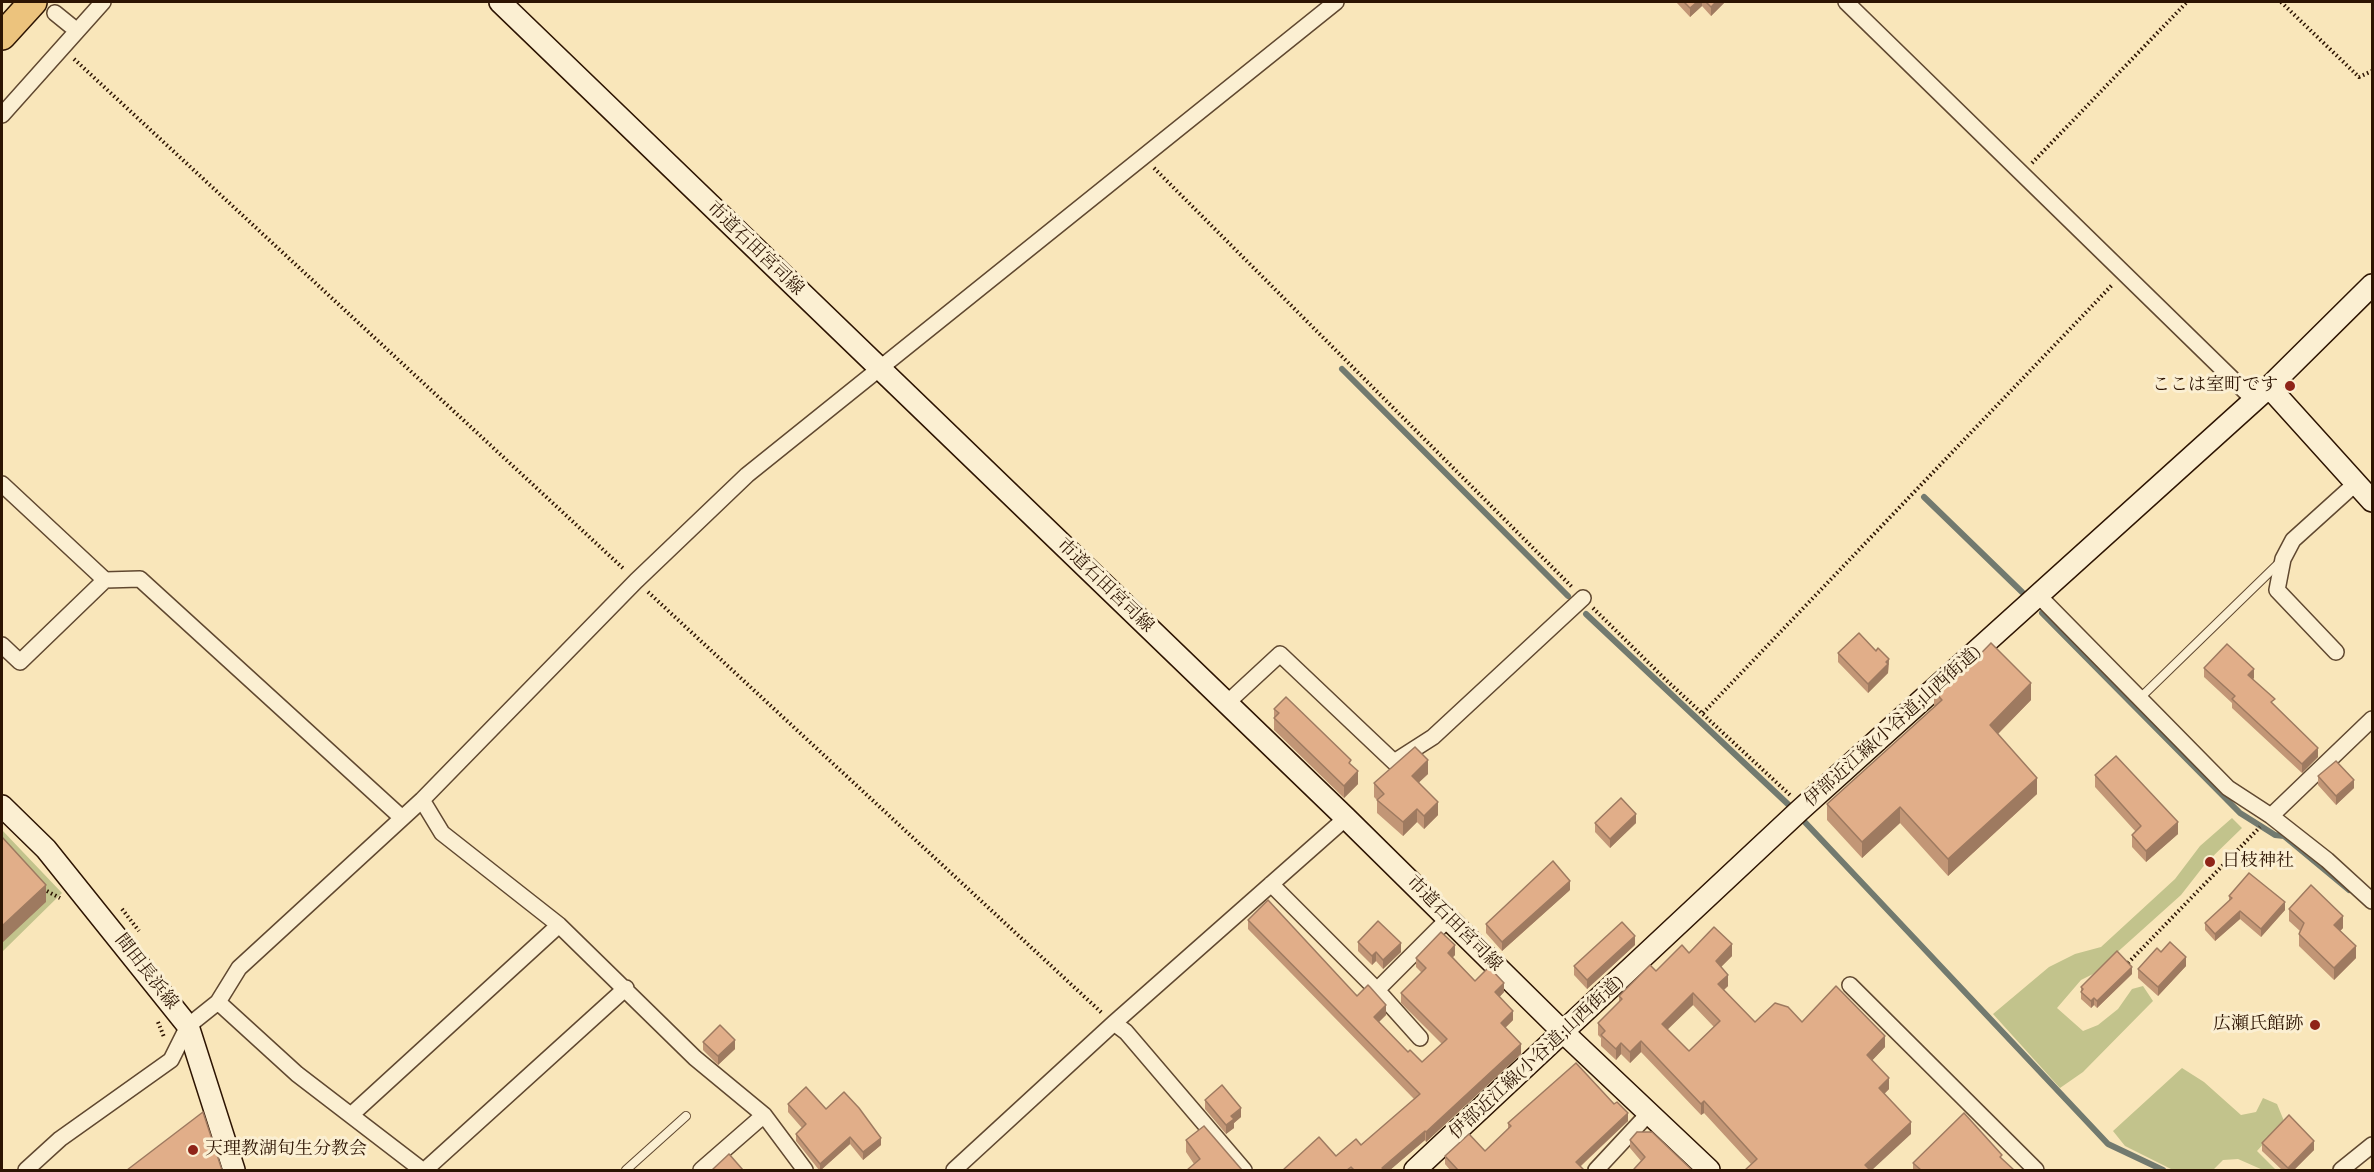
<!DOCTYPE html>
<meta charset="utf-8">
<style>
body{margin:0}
#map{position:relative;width:2374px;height:1172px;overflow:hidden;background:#f9e6ba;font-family:Alegreya,serif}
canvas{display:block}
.frame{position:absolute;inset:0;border:3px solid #2d1402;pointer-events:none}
</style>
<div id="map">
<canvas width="2374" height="1172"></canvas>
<div class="frame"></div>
</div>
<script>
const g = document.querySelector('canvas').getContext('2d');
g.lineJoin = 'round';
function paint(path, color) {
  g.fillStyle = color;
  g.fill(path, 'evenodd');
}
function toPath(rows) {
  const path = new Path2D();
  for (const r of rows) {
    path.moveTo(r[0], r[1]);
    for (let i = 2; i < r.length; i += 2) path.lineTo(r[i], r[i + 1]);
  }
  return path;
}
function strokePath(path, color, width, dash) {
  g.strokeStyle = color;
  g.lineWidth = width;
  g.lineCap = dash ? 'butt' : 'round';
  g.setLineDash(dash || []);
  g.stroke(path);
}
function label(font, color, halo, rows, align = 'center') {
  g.font = font + ' Alegreya,"Noto Serif JP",serif';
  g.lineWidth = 6;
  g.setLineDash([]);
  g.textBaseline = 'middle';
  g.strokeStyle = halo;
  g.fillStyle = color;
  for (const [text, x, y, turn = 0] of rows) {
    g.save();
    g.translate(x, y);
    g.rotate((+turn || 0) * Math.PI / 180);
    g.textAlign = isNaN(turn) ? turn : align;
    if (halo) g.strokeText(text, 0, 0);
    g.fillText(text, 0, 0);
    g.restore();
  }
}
paint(toPath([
 [2232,818,2242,828,2206,863,2181,895,2093,974,2081,980,2057,1008,2083,1031,2098,1025,2118,1009,2132,989,2143,986,2153,1001,2083,1072,2060,1088,1993,1014,2049,967,2075,954,2101,947,2175,879,2200,846],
 [2,830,62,893,2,952],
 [2182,1068,2204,1082,2241,1115,2256,1112,2263,1098,2277,1104,2284,1121,2257,1151,2276,1170,2263,1170,2238,1159,2223,1160,2213,1170,2173,1170,2125,1146,2113,1131]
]), '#c2c38c');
strokePath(toPath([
 [1342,369,1568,596],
 [1924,497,2022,592],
 [2042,613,2240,813,2275,835,2284,836,2349,890],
 [1586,614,1791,807],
 [1801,818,2108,1144,2163,1170]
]), '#727a6f', 6);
const lane = toPath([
 [2139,699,2280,562],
 [626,1170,686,1116]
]);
const street = toPath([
 [1846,2,2254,400],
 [55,13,76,30],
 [2,115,103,2],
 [2,484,105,580,140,579,401,817],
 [2038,595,2228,788,2271,816,2327,860,2372,901],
 [2,645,20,662,105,580],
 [2336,652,2277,590,2283,559,2293,540,2355,484],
 [1227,703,1280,654,1394,762,1433,737,1583,598],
 [422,800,442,833,559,925,695,1058,764,1115,805,1170],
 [2271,816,2372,719],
 [1271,884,1377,990,1449,918],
 [1850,985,2036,1170],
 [1377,990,1420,1038],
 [218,1002,297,1074,422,1170],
 [1114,1023,1126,1032,1244,1170],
 [351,1115,559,925],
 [26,1170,60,1139,171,1060,188,1026,218,1002,239,968,422,800,636,581,747,475,1336,2],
 [425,1170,626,988],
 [701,1170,764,1115],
 [954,1170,1114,1023,1346,818],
 [1596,1170,1650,1112],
 [2341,1170,2372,1145]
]);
const secondary = toPath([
 [500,2,1346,818,1564,1033,1709,1170],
 [2269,387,2372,501],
 [2,806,46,849,188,1026,234,1170],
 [1415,1170,1799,811,2269,387,2372,285]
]);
const highway = toPath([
 [2,36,33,2]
]);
strokePath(lane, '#604830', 10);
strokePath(street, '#604830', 18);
strokePath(secondary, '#2d1402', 24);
strokePath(highway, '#2d1402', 30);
strokePath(toPath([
 [2281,2,2359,77,2372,71],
 [74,59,625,570],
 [2032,163,2187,2],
 [1154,168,1573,588],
 [648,592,1102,1013],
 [1593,608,1665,679,1790,795],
 [1703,713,2113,284],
 [43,889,60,898],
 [122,909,139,931],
 [2128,963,2260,827],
 [158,1022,164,1037]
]), '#2d1402', 4, [1.5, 3]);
strokePath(lane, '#fbefd2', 8);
strokePath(street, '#fbefd2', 15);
strokePath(secondary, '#fbefd2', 21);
strokePath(highway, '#ecc37d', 27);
paint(toPath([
 [1676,2,1725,2,1711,16,1702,6,1690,17],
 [1876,651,1889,659,1888,673,1868,693,1838,662,1838,653],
 [2204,668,2254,678,2253,679,2275,706,2318,757,2302,773,2232,708,2232,703,2204,677],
 [1959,676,2031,700,1998,734,2037,794,1948,876,1900,823,1862,858,1827,820,1827,804,1934,707,1934,691],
 [1274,709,1351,765,1358,784,1344,798,1274,730],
 [1428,774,1419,782,1438,815,1424,829,1417,822,1403,836,1377,813,1377,800,1374,797,1374,783],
 [2095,775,2178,834,2146,862,2132,847,2132,835,2136,832,2095,787],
 [2318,776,2354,788,2336,805,2318,785],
 [1595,823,1636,823,1610,848,1595,832],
 [1570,890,1502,951,1486,933,1486,924],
 [2229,896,2285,910,2261,937,2240,919,2215,941,2205,930,2205,923,2229,901],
 [2289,909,2343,928,2340,931,2356,958,2334,980,2299,946,2299,934,2300,931,2289,921],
 [1248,920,1386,1015,1378,1022,1408,1052,1422,1062,1442,1044,1401,1003,1401,993,1422,973,1416,967,1416,958,1455,955,1453,957,1475,981,1504,992,1499,997,1513,1020,1505,1028,1521,1054,1426,1142,1425,1140,1390,1170,1283,1170,1336,1156,1361,1145,1414,1099,1248,929],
 [1358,942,1401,952,1383,969,1376,961,1372,965,1358,951],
 [1635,945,1587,989,1574,975,1574,966],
 [2161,952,2186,966,2158,996,2138,978,2138,969],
 [1689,953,1732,956,1721,967,1728,986,1724,990,1755,1022,1802,1022,1885,1047,1872,1060,1889,1089,1884,1094,1911,1134,1751,1164,1704,1113,1701,1115,1641,1052,1630,1063,1621,1054,1616,1060,1601,1046,1601,1038,1598,1035,1598,1023,1619,1002,1619,996,1656,971],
 [1693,1005,1714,1027,1689,1051,1667,1029],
 [2132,974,2097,1008,2094,1005,2091,1008,2081,999,2081,987],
 [703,1042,735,1049,718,1065,703,1050],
 [1205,1100,1241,1117,1234,1123,1234,1128,1226,1134,1205,1109],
 [788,1104,826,1109,881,1145,863,1160,850,1144,821,1170,819,1170,796,1141,796,1134,802,1128,788,1112],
 [1628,1121,1580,1167,1584,1170,1450,1170,1445,1164,1445,1156,1485,1151,1508,1129,1508,1123],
 [1186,1140,1242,1170,1194,1164,1186,1152],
 [1630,1140,1692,1170,1634,1170,1634,1169,1641,1161,1630,1148],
 [2262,1143,2314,1150,2294,1170,2282,1170,2262,1151],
 [2002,1160,2014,1170,1913,1170,1913,1163]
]), '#c29676');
paint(toPath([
 [1697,2,1702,2,1702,6,1690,17,1690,8],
 [1716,2,1725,2,1711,16,1711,7],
 [1889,659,1888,673,1868,693,1868,684],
 [2254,669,2254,678,2248,684,2248,675],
 [2031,683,2031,700,1990,742,1990,725],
 [2318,748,2318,757,2302,773,2302,764],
 [1428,760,1428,774,1412,789,1412,776],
 [1358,771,1358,784,1344,798,1344,786],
 [2037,778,2037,794,1948,876,1948,859],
 [2354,780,2354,788,2336,805,2336,796],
 [1438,802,1438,815,1424,829,1424,816],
 [1900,807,1900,823,1862,858,1862,842],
 [1417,809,1417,822,1403,836,1403,822],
 [1636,814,1636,823,1610,848,1610,839],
 [2178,822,2178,834,2146,862,2146,851],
 [1570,881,1570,890,1502,951,1502,942],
 [46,885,46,902,2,943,2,926],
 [2285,902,2285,910,2261,937,2261,929],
 [2240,911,2240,919,2215,941,2215,934],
 [2343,916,2343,928,2334,937,2334,925],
 [1635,936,1635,945,1587,989,1587,980],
 [1401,943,1401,952,1383,969,1383,960],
 [1732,944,1732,956,1716,972,1716,961],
 [1455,945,1455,955,1448,962,1448,953],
 [2356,946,2356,958,2334,980,2334,968],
 [1376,952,1376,961,1372,965,1372,956],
 [2186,957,2186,966,2158,996,2158,987],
 [2132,967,2132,974,2097,1008,2097,1001],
 [1728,975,1728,986,1718,995,1718,984],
 [1504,983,1504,992,1495,1002,1495,992],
 [1693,993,1693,1005,1662,1035,1662,1024],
 [2094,998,2094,1005,2091,1008,2091,1001],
 [1386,1005,1386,1015,1374,1027,1374,1017],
 [1513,1011,1513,1020,1501,1032,1501,1023],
 [1885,1036,1885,1047,1867,1066,1867,1055],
 [735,1040,735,1049,718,1065,718,1056],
 [1641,1041,1641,1052,1630,1063,1630,1052],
 [1621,1043,1621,1054,1616,1060,1616,1049],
 [1521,1044,1521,1054,1426,1142,1426,1132],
 [1889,1078,1889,1089,1879,1099,1879,1088],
 [1704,1101,1704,1113,1701,1115,1701,1104],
 [1241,1108,1241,1117,1234,1123,1234,1128,1226,1134,1226,1125,1231,1116],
 [1628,1113,1628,1121,1576,1170,1576,1162],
 [1911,1122,1911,1134,1872,1170,1865,1170,1865,1165],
 [1425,1131,1425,1140,1390,1170,1382,1170,1382,1168],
 [850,1137,850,1144,821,1170,820,1170,820,1164],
 [881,1138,881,1145,863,1160,863,1152],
 [2314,1141,2314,1150,2294,1170,2288,1170,2288,1168]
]), '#9e7a60');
const building = toPath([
 [1684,2,1697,2,1690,8,1684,2],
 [1706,2,1716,2,1711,7,1706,2],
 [1859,633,1876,651,1878,648,1889,659,1886,662,1888,664,1868,684,1838,653,1859,633],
 [1991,643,2031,683,1990,725,2037,778,1948,859,1900,807,1862,842,1827,804,1942,700,1934,691,1954,671,1959,676,1991,643],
 [2227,644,2254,669,2248,675,2275,699,2271,702,2318,748,2302,764,2232,699,2235,696,2204,668,2227,644],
 [1286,697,1351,760,1349,763,1358,771,1344,786,1274,718,1279,713,1274,709,1286,697],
 [1415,747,1428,760,1412,776,1438,802,1424,816,1417,809,1403,822,1377,800,1384,794,1374,783,1415,747],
 [2116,756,2178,822,2146,851,2132,835,2141,826,2095,775,2116,756],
 [2336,761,2354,780,2336,796,2318,776,2336,761],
 [1621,798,1636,814,1610,839,1595,823,1621,798],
 [2,837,46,885,2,926,2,837],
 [1553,861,1570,881,1502,942,1486,924,1553,861],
 [2249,873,2285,902,2261,929,2240,911,2215,934,2205,923,2232,898,2229,896,2249,873],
 [2311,885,2343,916,2334,925,2356,946,2334,968,2299,934,2304,923,2289,909,2311,885],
 [1268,900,1357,996,1368,985,1370,987,1386,1005,1374,1017,1408,1052,1410,1050,1422,1062,1447,1039,1401,993,1426,968,1416,958,1441,932,1455,945,1448,953,1475,981,1489,967,1504,983,1495,992,1513,1011,1501,1023,1521,1044,1426,1132,1425,1131,1382,1168,1385,1170,1354,1170,1351,1167,1347,1170,1283,1170,1319,1137,1336,1156,1356,1139,1361,1145,1420,1094,1248,920,1268,900],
 [1378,921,1401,943,1383,960,1376,952,1372,956,1358,942,1378,921],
 [1622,922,1635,936,1587,980,1574,966,1622,922],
 [1714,927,1732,944,1716,961,1728,975,1718,984,1755,1022,1775,1003,1788,1007,1802,1022,1836,986,1885,1036,1867,1055,1889,1078,1879,1088,1911,1122,1865,1165,1870,1170,1745,1170,1757,1159,1704,1101,1701,1104,1641,1041,1630,1052,1621,1043,1616,1049,1601,1035,1605,1031,1598,1023,1622,999,1619,996,1650,965,1656,971,1682,945,1689,953,1714,927],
 [1693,993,1720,1021,1689,1051,1662,1024,1693,993],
 [2170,942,2186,957,2158,987,2138,969,2157,948,2161,952,2170,942],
 [2117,951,2132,967,2097,1001,2094,998,2091,1001,2081,992,2083,989,2081,987,2117,951],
 [720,1025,735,1040,718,1056,703,1042,720,1025],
 [1576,1063,1614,1104,1617,1102,1628,1113,1576,1162,1584,1170,1458,1170,1445,1156,1469,1134,1485,1151,1511,1126,1508,1123,1576,1063],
 [1222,1085,1241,1108,1231,1116,1234,1119,1226,1125,1205,1100,1222,1085],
 [806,1087,826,1109,844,1092,859,1108,881,1138,863,1152,850,1137,820,1164,796,1134,806,1124,788,1104,806,1087],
 [203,1112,222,1170,127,1170,203,1112],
 [1964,1113,2002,1155,2000,1157,2014,1170,1921,1170,1913,1163,1964,1113],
 [2289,1115,2314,1141,2288,1168,2262,1143,2289,1115],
 [1204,1126,1242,1170,1187,1170,1200,1159,1186,1140,1204,1126],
 [1637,1132,1652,1132,1692,1170,1635,1170,1634,1169,1645,1157,1630,1140,1637,1132],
 [729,1154,743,1170,712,1170,729,1154]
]);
paint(building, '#e1ae89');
strokePath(building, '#9e7a60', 1.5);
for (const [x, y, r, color] of [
 [2290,386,6,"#8f2418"],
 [2210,862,6,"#8f2418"],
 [2315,1025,6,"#8f2418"],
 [193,1150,6,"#8f2418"]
]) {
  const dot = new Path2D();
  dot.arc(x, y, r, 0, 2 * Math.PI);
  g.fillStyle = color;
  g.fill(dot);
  strokePath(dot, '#fbefd2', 2);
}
label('18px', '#2d1402', '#fbefd2', [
 ["市道石田宮司線",755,249,44],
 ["市道石田宮司線",1105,586,44],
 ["伊部近江線(小谷道;山西街道)",1893,727,-42],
 ["市道石田宮司線",1454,924,45],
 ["間田長浜線",146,972,52],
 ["伊部近江線(小谷道;山西街道)",1537,1058,-43]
]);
label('18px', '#2d1402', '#fbefd2', [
 ["ここは室町です",2278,386],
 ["日枝神社",2222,862,"left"],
 ["広瀬氏館跡",2303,1025],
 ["天理教湖旬生分教会",205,1150,"left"]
], 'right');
</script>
